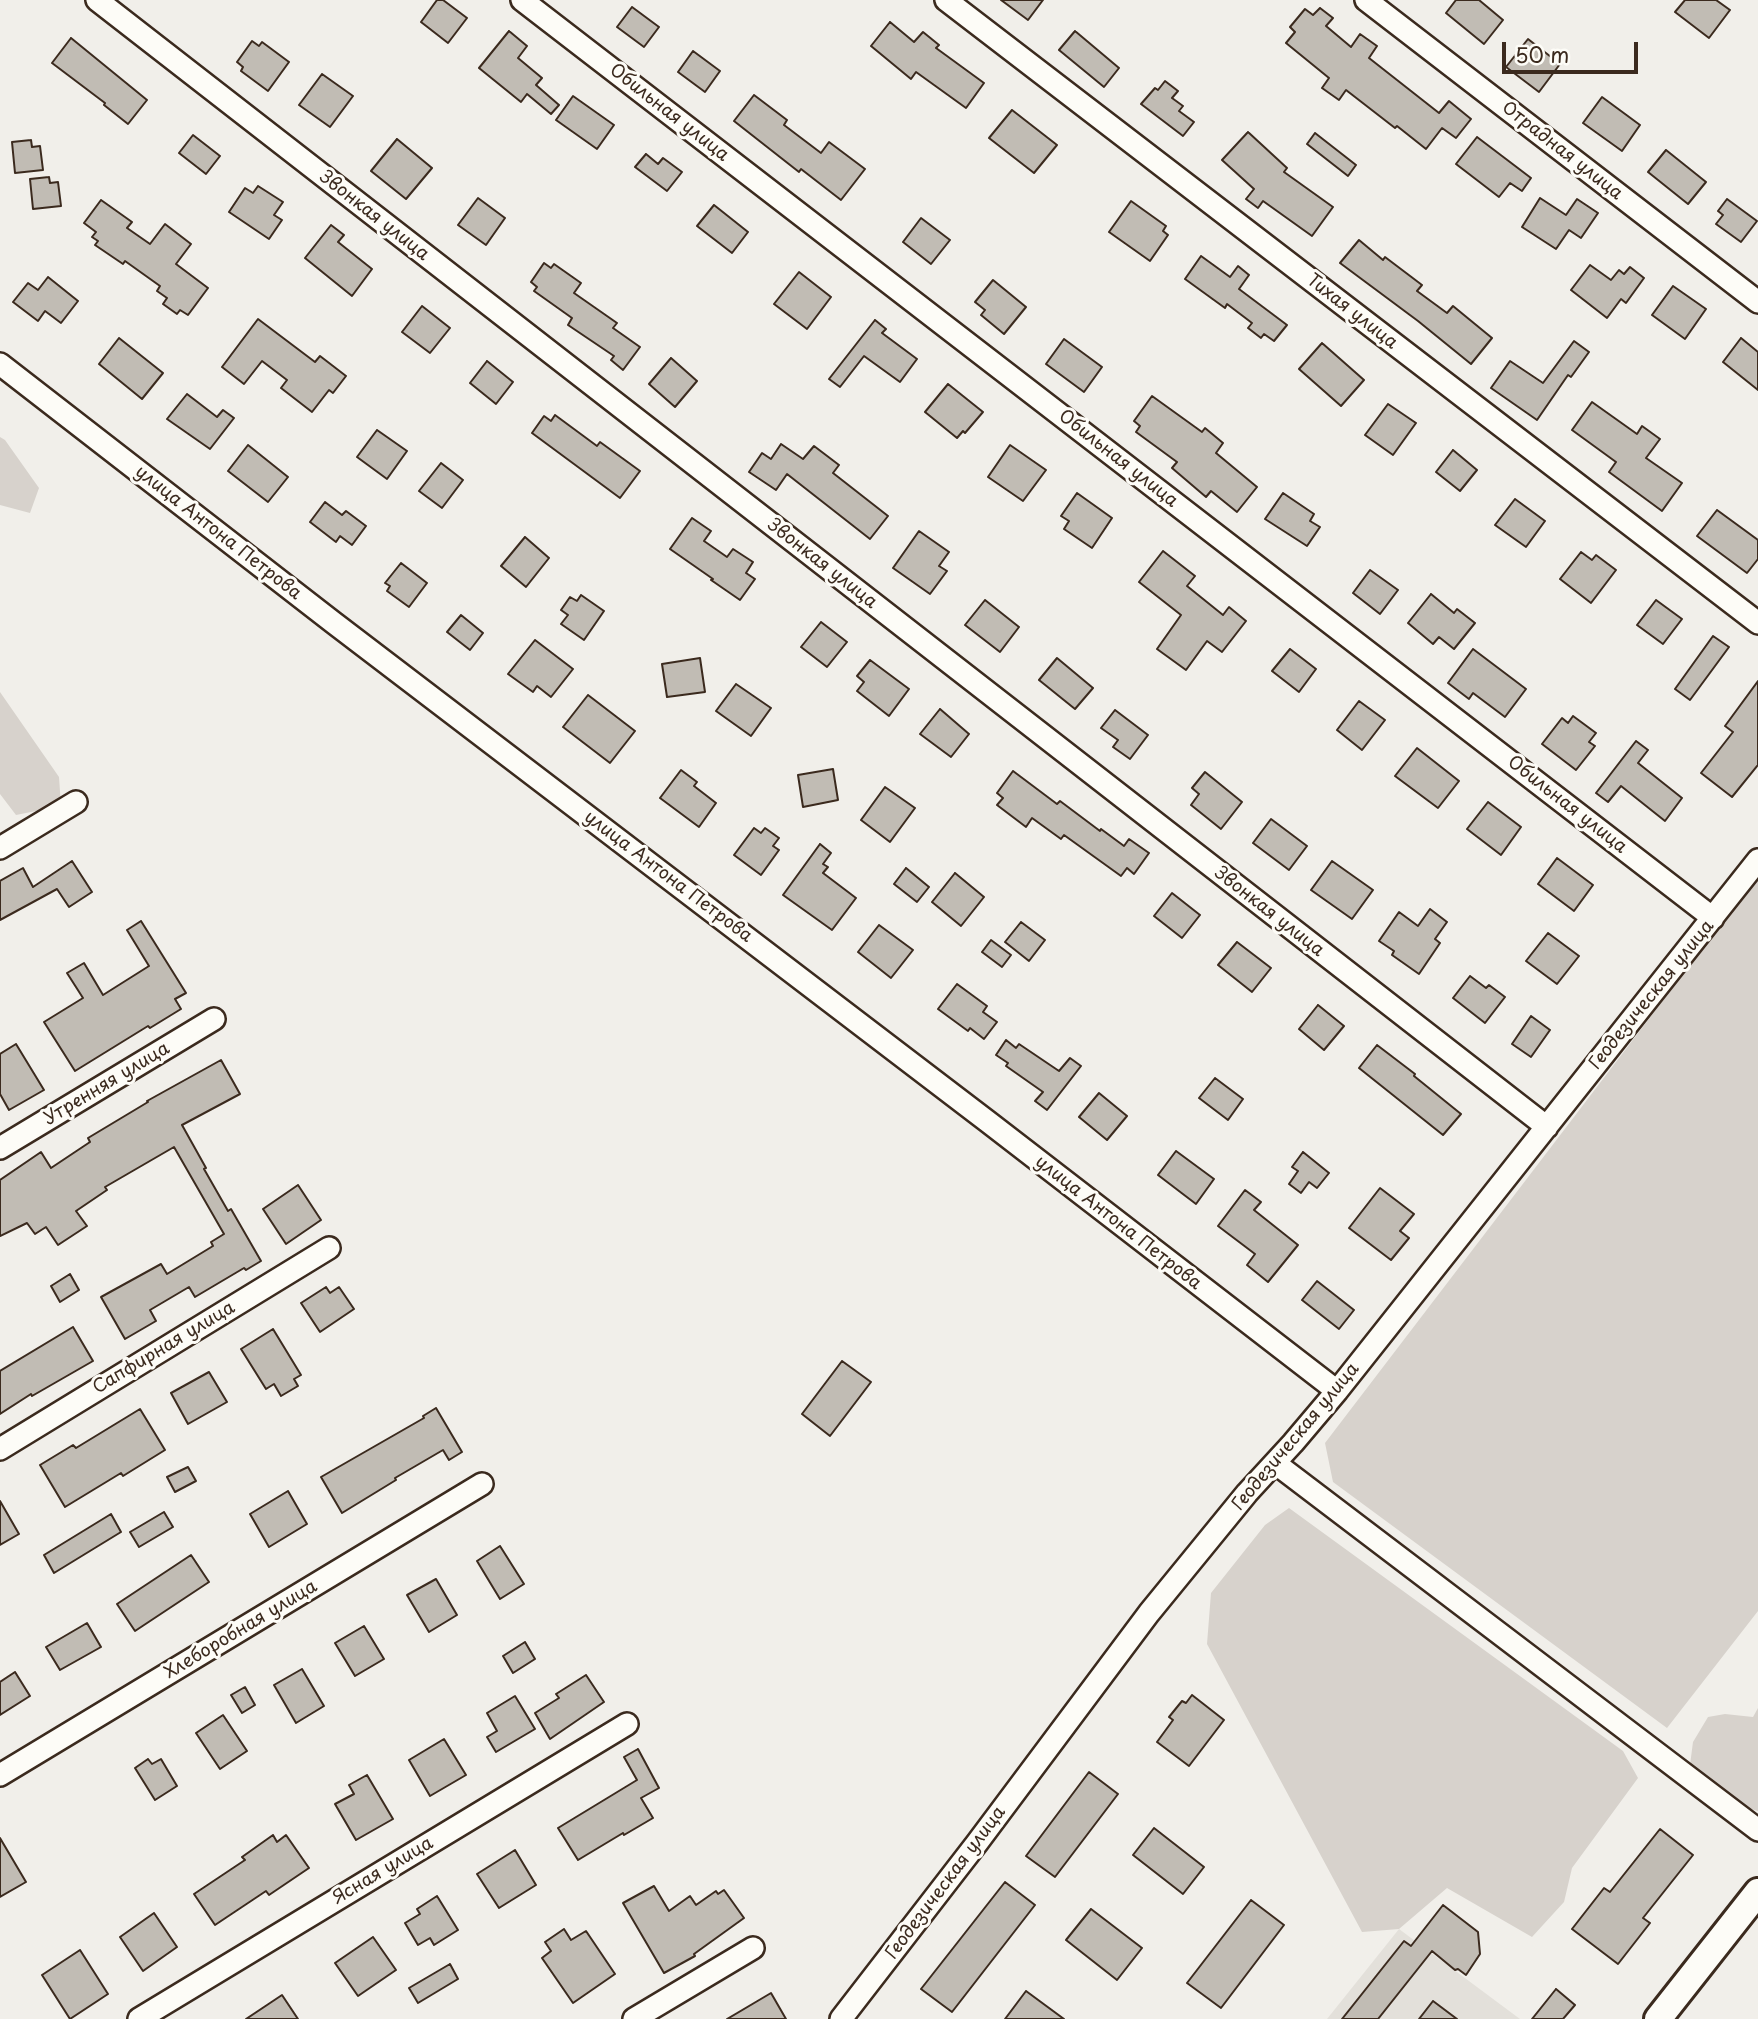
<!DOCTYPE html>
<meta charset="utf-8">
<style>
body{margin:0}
#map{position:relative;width:1758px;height:2019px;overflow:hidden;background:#f1efea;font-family:"Playpen Sans",sans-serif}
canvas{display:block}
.scale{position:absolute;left:1502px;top:42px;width:136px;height:32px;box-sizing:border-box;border:4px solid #3b2a1e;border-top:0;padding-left:9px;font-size:21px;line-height:24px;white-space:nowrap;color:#3b2a1e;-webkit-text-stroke:5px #fdfcf7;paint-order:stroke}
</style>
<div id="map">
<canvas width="1758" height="2019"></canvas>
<div class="scale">50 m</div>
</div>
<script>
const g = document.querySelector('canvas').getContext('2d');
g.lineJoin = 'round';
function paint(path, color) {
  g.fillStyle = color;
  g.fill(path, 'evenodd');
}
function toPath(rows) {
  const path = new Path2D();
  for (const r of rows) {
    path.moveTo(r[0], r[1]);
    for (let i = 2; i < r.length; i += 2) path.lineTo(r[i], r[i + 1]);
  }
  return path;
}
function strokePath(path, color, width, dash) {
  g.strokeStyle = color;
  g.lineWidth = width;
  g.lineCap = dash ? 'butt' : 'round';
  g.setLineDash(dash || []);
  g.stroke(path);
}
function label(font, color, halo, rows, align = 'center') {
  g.font = font + ' "Playpen Sans",sans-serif';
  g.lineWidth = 6;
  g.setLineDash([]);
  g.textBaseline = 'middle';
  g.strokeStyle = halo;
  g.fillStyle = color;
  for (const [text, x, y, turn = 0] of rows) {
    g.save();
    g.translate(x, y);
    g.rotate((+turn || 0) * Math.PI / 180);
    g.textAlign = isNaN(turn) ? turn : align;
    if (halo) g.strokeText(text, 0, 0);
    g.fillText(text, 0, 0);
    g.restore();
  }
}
paint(toPath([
 [1399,1929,1520,2019,1327,2019]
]), '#e3e0da');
paint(toPath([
 [0,437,5,440,39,488,30,513,0,505],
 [0,692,59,777,61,806,16,815,0,794],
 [1758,876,1758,1611,1667,1728,1333,1482,1325,1443],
 [1289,1508,1623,1751,1638,1778,1572,1868,1564,1902,1532,1937,1447,1888,1399,1929,1362,1932,1207,1644,1211,1593,1265,1525],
 [1758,1708,1758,1811,1747,1808,1723,1788,1702,1778,1690,1765,1693,1742,1708,1717,1725,1714,1753,1717]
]), '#d7d2cc');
const building = toPath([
 [437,0,443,0,467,18,448,43,421,22,437,0],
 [1001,0,1043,0,1028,20,1001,0],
 [1456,0,1479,0,1503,20,1484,44,1446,13,1456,0],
 [1685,0,1716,0,1730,10,1709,38,1675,12,1685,0],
 [632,7,659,27,644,47,617,27,632,7],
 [1320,8,1333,18,1326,26,1351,47,1360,34,1377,46,1369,58,1439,113,1449,101,1471,119,1456,138,1442,128,1426,149,1397,126,1395,128,1346,90,1339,100,1322,88,1329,78,1286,43,1295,32,1290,27,1305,9,1313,15,1320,8],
 [890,22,914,42,923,32,939,45,936,48,984,83,966,108,916,72,911,79,871,46,890,22],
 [509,31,527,46,518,58,542,78,536,85,559,105,551,114,527,94,521,102,479,68,509,31],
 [1075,31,1119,68,1104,87,1059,50,1075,31],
 [71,38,147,100,128,124,104,105,105,103,52,63,71,38],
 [1528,39,1560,64,1539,92,1506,67,1528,39],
 [252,41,259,46,262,42,289,62,268,91,241,71,243,67,237,62,252,41],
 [693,51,720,71,705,92,678,72,693,51],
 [322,74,353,96,330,127,299,105,322,74],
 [1165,81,1178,91,1172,98,1183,106,1179,111,1194,122,1183,136,1141,104,1155,88,1158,90,1165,81],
 [754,95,787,120,784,125,821,153,829,142,865,169,841,200,801,169,799,172,734,121,754,95],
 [573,96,614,125,597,149,556,120,573,96],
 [1602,97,1640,125,1622,151,1583,123,1602,97],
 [1012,110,1057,145,1034,173,989,138,1012,110],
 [1248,132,1287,168,1284,172,1333,207,1312,236,1263,201,1258,208,1246,199,1254,189,1222,160,1248,132],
 [1315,133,1356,165,1348,176,1307,144,1315,133],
 [193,135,220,156,206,174,179,153,193,135],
 [1477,137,1531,178,1522,191,1510,183,1499,197,1456,164,1477,137],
 [397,139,432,168,406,199,371,171,397,139],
 [31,140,32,147,40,146,43,170,15,173,12,142,31,140],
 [1666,150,1706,182,1688,204,1648,172,1666,150],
 [646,154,658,164,663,158,682,172,667,191,635,167,646,154],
 [49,177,50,183,58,182,61,206,33,209,30,179,49,177],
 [258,186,283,202,274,215,282,220,269,239,229,212,245,188,253,193,258,186],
 [478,198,505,218,486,245,458,225,478,198],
 [1540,198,1566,215,1577,199,1598,213,1581,238,1569,230,1556,249,1522,227,1540,198],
 [1727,199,1757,221,1741,242,1716,224,1723,215,1718,211,1727,199],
 [101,200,132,222,127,228,150,244,165,224,191,244,176,264,208,288,188,315,180,310,177,314,163,304,167,298,157,291,160,286,125,261,123,264,95,245,98,241,92,237,96,232,84,223,101,200],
 [1131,201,1166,226,1163,231,1168,235,1150,261,1109,232,1131,201],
 [714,205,748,232,732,253,697,226,714,205],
 [921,218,950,240,931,264,903,242,921,218],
 [331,225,344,235,338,242,372,269,352,296,305,258,331,225],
 [1359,240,1383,260,1385,257,1422,285,1417,291,1447,313,1453,306,1492,338,1471,364,1418,321,1340,263,1359,240],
 [1201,256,1230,277,1238,266,1249,275,1239,289,1287,325,1274,341,1264,334,1261,338,1248,328,1252,323,1227,304,1225,308,1185,279,1201,256],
 [544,263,551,268,554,264,581,283,574,293,617,323,613,328,640,347,623,370,611,360,614,356,568,325,572,318,534,291,537,287,531,282,544,263],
 [1590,265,1611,280,1619,270,1624,274,1630,267,1644,278,1626,303,1621,299,1607,318,1571,290,1590,265],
 [799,272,831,297,807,329,774,304,799,272],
 [48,277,78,301,61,323,45,311,38,321,13,302,28,283,38,290,48,277],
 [993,280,1026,307,1004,334,981,315,985,310,975,302,993,280],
 [1673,286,1706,309,1685,339,1652,315,1673,286],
 [422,306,450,328,430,353,402,332,422,306],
 [258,319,315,362,320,356,346,376,333,393,329,390,312,412,281,388,287,380,262,361,244,384,222,367,258,319],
 [875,320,886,329,882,333,917,359,900,382,864,356,840,387,829,379,875,320],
 [119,338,163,373,142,399,99,364,119,338],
 [1741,338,1758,352,1758,390,1723,362,1741,338],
 [1064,339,1102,367,1084,392,1046,364,1064,339],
 [1574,341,1589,352,1571,377,1568,375,1537,420,1491,388,1510,361,1543,383,1574,341],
 [1322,343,1364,380,1341,406,1299,369,1322,343],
 [671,358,697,381,675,407,649,384,671,358],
 [487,361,513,382,496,404,470,383,487,361],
 [948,384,983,412,965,433,963,431,957,438,925,412,948,384],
 [187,394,217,417,223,410,234,418,210,449,167,419,187,394],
 [1152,396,1202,432,1205,428,1223,443,1216,453,1257,487,1237,512,1211,491,1206,497,1172,468,1177,462,1136,432,1140,426,1134,421,1152,396],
 [1592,402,1637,434,1642,426,1660,439,1646,458,1682,483,1662,511,1609,472,1616,462,1572,430,1592,402],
 [1388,404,1416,423,1393,455,1365,435,1388,404],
 [555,415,597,446,600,442,640,471,620,498,532,433,544,416,551,421,555,415],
 [377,430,407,451,387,479,357,457,377,430],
 [781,444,803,459,814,446,839,465,833,473,888,516,870,539,787,474,776,490,749,472,762,453,771,459,781,444],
 [248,445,288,477,268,502,228,471,248,445],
 [1010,445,1046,470,1023,501,988,477,1010,445],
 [1453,450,1477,470,1460,491,1436,472,1453,450],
 [441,463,463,480,442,508,419,491,441,463],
 [1077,493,1112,518,1092,548,1064,529,1069,521,1061,516,1077,493],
 [1283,493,1314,514,1310,521,1320,527,1307,546,1265,519,1283,493],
 [1515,499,1545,521,1526,547,1495,525,1515,499],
 [325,502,342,515,346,511,366,526,352,545,340,536,336,542,310,522,325,502],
 [1717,510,1758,540,1758,559,1747,573,1697,536,1717,510],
 [692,518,711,531,704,541,727,557,733,549,753,562,746,573,755,579,740,600,711,580,713,579,670,549,692,518],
 [919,531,949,552,939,566,947,571,930,594,893,568,919,531],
 [525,537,549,558,526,587,501,566,525,537],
 [1163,551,1195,576,1187,586,1223,615,1229,607,1246,621,1222,652,1207,641,1186,670,1157,649,1181,615,1139,582,1163,551],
 [1581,552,1592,560,1596,555,1616,570,1591,603,1560,579,1581,552],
 [401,563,427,583,409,607,387,591,390,586,385,583,401,563],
 [1370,570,1398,590,1380,614,1353,593,1370,570],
 [1431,594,1454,613,1457,609,1475,623,1454,649,1439,637,1433,644,1408,623,1431,594],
 [581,595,604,611,584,640,561,624,568,615,561,610,570,597,577,601,581,595],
 [985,600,1019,627,1000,652,965,625,985,600],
 [1656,600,1682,619,1663,644,1637,625,1656,600],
 [461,615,483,633,470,650,447,632,461,615],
 [821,622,847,642,827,667,801,647,821,622],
 [1713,636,1729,647,1690,700,1675,689,1713,636],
 [535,640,573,669,551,697,537,686,533,692,508,674,535,640],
 [1290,649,1316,669,1299,692,1272,671,1290,649],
 [1473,649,1526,689,1505,717,1473,693,1469,699,1448,683,1473,649],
 [700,658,705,692,667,697,662,664,700,658],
 [1057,658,1093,688,1075,709,1039,680,1057,658],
 [870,660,909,689,889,716,857,691,864,682,857,676,870,660],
 [1758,681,1758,765,1732,797,1701,773,1733,732,1725,726,1758,681],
 [736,684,771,708,751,736,716,711,736,684],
 [588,695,635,731,610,763,563,727,588,695],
 [1359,701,1385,720,1362,750,1337,730,1359,701],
 [940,709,969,734,951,757,920,734,940,709],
 [1115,710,1148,735,1130,759,1113,747,1118,740,1101,728,1115,710],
 [1573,716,1596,733,1589,742,1595,746,1576,770,1542,744,1562,718,1568,723,1573,716],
 [1636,741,1648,750,1638,763,1682,798,1665,821,1621,786,1608,802,1596,793,1636,741],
 [1417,748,1459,781,1438,808,1395,776,1417,748],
 [833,769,838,800,803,807,798,775,833,769],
 [681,770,697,782,694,786,716,803,699,827,660,798,681,770],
 [1013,771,1057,804,1060,801,1100,831,1101,829,1124,846,1129,839,1149,853,1134,874,1127,868,1121,876,1064,835,1061,839,1032,818,1026,827,997,805,1003,798,997,793,1013,771],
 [1205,772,1242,802,1221,829,1191,805,1199,794,1192,788,1205,772],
 [885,787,915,808,890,842,861,820,885,787],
 [1488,802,1521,827,1501,855,1467,829,1488,802],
 [1271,819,1307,846,1289,870,1253,843,1271,819],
 [754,828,761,833,765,828,779,838,773,846,779,850,761,875,734,855,754,828],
 [820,844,831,853,823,864,828,867,823,873,856,898,832,930,783,895,820,844],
 [1557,858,1593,885,1574,911,1538,884,1557,858],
 [72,861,92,892,69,907,57,889,0,920,0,881,23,868,33,887,72,861],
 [1332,861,1373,890,1352,919,1311,890,1332,861],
 [906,868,929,887,917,902,894,884,906,868],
 [955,873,984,897,961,926,932,902,955,873],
 [1172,893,1200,915,1182,938,1154,916,1172,893],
 [1430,909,1447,922,1435,939,1440,943,1419,974,1392,955,1394,951,1379,941,1399,912,1418,926,1430,909],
 [141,921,186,993,175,999,181,1009,150,1028,148,1026,75,1071,44,1022,83,998,67,973,84,963,103,995,149,966,127,930,141,921],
 [1021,922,1045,940,1029,961,1005,942,1021,922],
 [879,925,913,950,891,978,858,952,879,925],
 [1548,933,1579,956,1557,984,1526,961,1548,933],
 [991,940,1011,955,1002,967,982,952,991,940],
 [1237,942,1271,968,1252,992,1218,965,1237,942],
 [1470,976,1486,988,1489,985,1505,997,1485,1023,1453,998,1470,976],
 [957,984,987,1006,983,1012,997,1022,984,1039,970,1028,968,1031,938,1009,957,984],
 [1318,1005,1344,1026,1324,1050,1299,1029,1318,1005],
 [1531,1016,1550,1030,1531,1057,1512,1044,1531,1016],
 [1006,1040,1016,1048,1019,1044,1059,1071,1070,1058,1081,1066,1047,1110,1035,1101,1043,1092,1006,1066,1008,1063,996,1055,1006,1040],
 [16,1044,44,1090,9,1110,0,1094,0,1054,16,1044],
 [1377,1045,1415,1074,1414,1076,1461,1114,1443,1135,1359,1068,1377,1045],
 [221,1060,240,1094,182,1125,206,1168,204,1169,228,1211,231,1209,261,1261,246,1270,244,1268,195,1297,189,1287,150,1310,156,1321,125,1339,101,1297,161,1264,167,1274,213,1246,211,1242,224,1234,174,1147,105,1187,107,1190,76,1211,87,1226,58,1245,46,1227,35,1234,27,1223,0,1236,0,1180,41,1152,51,1168,90,1142,88,1138,148,1102,147,1101,221,1060],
 [1215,1078,1243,1099,1228,1120,1199,1098,1215,1078],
 [1099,1093,1127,1116,1107,1140,1079,1117,1099,1093],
 [1176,1151,1214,1179,1196,1204,1158,1175,1176,1151],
 [1303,1152,1329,1173,1317,1188,1309,1182,1301,1193,1289,1184,1298,1171,1292,1167,1303,1152],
 [298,1185,321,1220,286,1244,263,1209,298,1185],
 [1380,1188,1414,1214,1400,1231,1409,1238,1391,1260,1349,1228,1380,1188],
 [1245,1190,1261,1202,1254,1210,1298,1245,1268,1282,1247,1265,1255,1254,1218,1226,1245,1190],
 [70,1274,79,1290,60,1302,51,1286,70,1274],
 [1317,1281,1354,1310,1339,1329,1302,1300,1317,1281],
 [326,1287,330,1293,339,1287,354,1309,320,1332,301,1303,326,1287],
 [73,1327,93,1361,32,1396,31,1394,0,1414,0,1371,73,1327],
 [273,1329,301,1375,294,1379,298,1386,281,1396,274,1384,266,1389,241,1349,273,1329],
 [842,1361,871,1382,830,1436,802,1414,842,1361],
 [209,1372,227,1402,188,1424,171,1393,209,1372],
 [436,1408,462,1452,449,1460,443,1450,395,1478,396,1480,342,1513,321,1477,424,1418,423,1416,436,1408],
 [140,1409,165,1450,123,1476,121,1473,65,1507,40,1465,73,1445,76,1448,140,1409],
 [188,1467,196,1481,175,1492,167,1477,188,1467],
 [288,1491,307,1524,269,1547,250,1514,288,1491],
 [0,1501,19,1534,0,1545,0,1501],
 [164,1512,173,1527,139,1547,130,1532,164,1512],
 [111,1514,121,1532,54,1573,44,1555,111,1514],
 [500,1546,524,1584,500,1599,477,1561,500,1546],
 [191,1555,209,1582,135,1631,117,1604,191,1555],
 [436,1579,457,1615,429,1632,407,1595,436,1579],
 [87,1623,101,1647,60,1670,46,1647,87,1623],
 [364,1626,384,1659,355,1676,335,1643,364,1626],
 [525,1642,535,1659,513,1673,503,1656,525,1642],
 [302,1669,324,1706,296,1723,274,1685,302,1669],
 [15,1672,30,1696,0,1715,0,1682,15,1672],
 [586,1675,604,1702,550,1739,535,1713,559,1698,556,1694,586,1675],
 [245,1687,255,1705,242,1713,231,1695,245,1687],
 [1192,1695,1224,1720,1189,1766,1157,1742,1173,1720,1169,1717,1182,1701,1186,1703,1192,1695],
 [515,1696,535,1729,496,1752,487,1737,497,1731,487,1713,515,1696],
 [223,1715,247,1751,220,1769,196,1733,223,1715],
 [444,1739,466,1775,430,1796,409,1760,444,1739],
 [638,1749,659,1788,641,1798,653,1818,624,1835,623,1833,578,1860,558,1828,637,1780,624,1757,638,1749],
 [148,1759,152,1764,161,1759,177,1786,155,1800,135,1768,148,1759],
 [1089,1772,1118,1794,1055,1877,1026,1856,1089,1772],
 [367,1775,393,1819,356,1840,335,1804,354,1794,349,1785,367,1775],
 [1154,1828,1204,1867,1183,1894,1133,1855,1154,1828],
 [1660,1829,1693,1855,1643,1918,1650,1923,1618,1964,1572,1929,1604,1888,1610,1892,1660,1829],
 [273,1835,277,1842,286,1835,309,1868,269,1895,266,1891,215,1925,194,1894,245,1860,242,1857,273,1835],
 [0,1838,26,1882,0,1897,0,1838],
 [515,1850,536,1885,499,1908,477,1874,515,1850],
 [1005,1882,1035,1905,952,2012,921,1989,1005,1882],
 [654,1886,669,1911,690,1896,696,1905,716,1891,718,1894,724,1890,744,1918,694,1954,695,1956,664,1973,623,1903,654,1886],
 [437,1896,458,1930,434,1945,430,1938,418,1945,405,1923,420,1914,417,1909,437,1896],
 [1251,1900,1284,1925,1221,2008,1187,1983,1251,1900],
 [1443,1905,1478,1932,1480,1954,1466,1975,1458,1969,1455,1970,1432,1951,1378,2019,1342,2019,1404,1941,1411,1946,1443,1905],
 [1091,1909,1142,1948,1117,1980,1066,1940,1091,1909],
 [154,1913,177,1947,143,1971,120,1937,154,1913],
 [564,1929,571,1940,586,1931,615,1974,573,2003,542,1958,551,1951,545,1942,564,1929],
 [373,1937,396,1970,358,1996,335,1963,373,1937],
 [80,1950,108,1994,70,2019,42,1975,80,1950],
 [450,1964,458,1979,418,2003,409,1988,450,1964],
 [1556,1989,1575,2005,1563,2019,1532,2019,1556,1989],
 [1026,1991,1064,2019,1005,2019,1026,1991],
 [771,1993,786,2019,727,2019,771,1993],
 [282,1995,298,2019,246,2019,282,1995],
 [1433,2001,1457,2019,1419,2019,1433,2001]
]);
paint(building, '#c1bcb4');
strokePath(building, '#3b2a1e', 2);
const minor = toPath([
 [97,0,1547,1127],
 [522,0,1713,918],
 [946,0,1758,623],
 [1366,0,1758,302],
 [0,364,334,623,987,1121,1337,1391],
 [0,848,76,802],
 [0,1148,214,1019],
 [0,1449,329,1248],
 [1275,1463,1758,1830],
 [0,1775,482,1484],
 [139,2019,627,1724],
 [634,2019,753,1948],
 [841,2019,977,1843,1149,1613,1247,1493,1293,1443,1337,1391,1758,860]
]);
const tertiary = toPath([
 [1658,2019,1758,1892]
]);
strokePath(minor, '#3b2a1e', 26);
strokePath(tertiary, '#3b2a1e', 32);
strokePath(minor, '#fdfcf7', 21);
strokePath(tertiary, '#fdfcf7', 26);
label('18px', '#3b2a1e', '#fdfcf7', [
 ["Обильная улица",669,113,38],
 ["Отрадная улица",1562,151,38],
 ["Звонкая улица",374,216,38],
 ["Тихая улица",1352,312,38],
 ["Обильная улица",1118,459,38],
 ["улица Антона Петрова",218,533,38],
 ["Звонкая улица",822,564,38],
 ["Обильная улица",1567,805,38],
 ["улица Антона Петрова",668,877,37],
 ["Звонкая улица",1269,912,38],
 ["Геодезическая улица",1652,995,-51],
 ["Утренняя улица",107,1084,-31],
 ["улица Антона Петрова",1118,1223,38],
 ["Сапфирная улица",164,1348,-31],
 ["Геодезическая улица",1296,1437,-50],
 ["Хлеборобная улица",241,1630,-31],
 ["Ясная улица",383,1871,-31],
 ["Геодезическая улица",946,1883,-53]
]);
</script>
